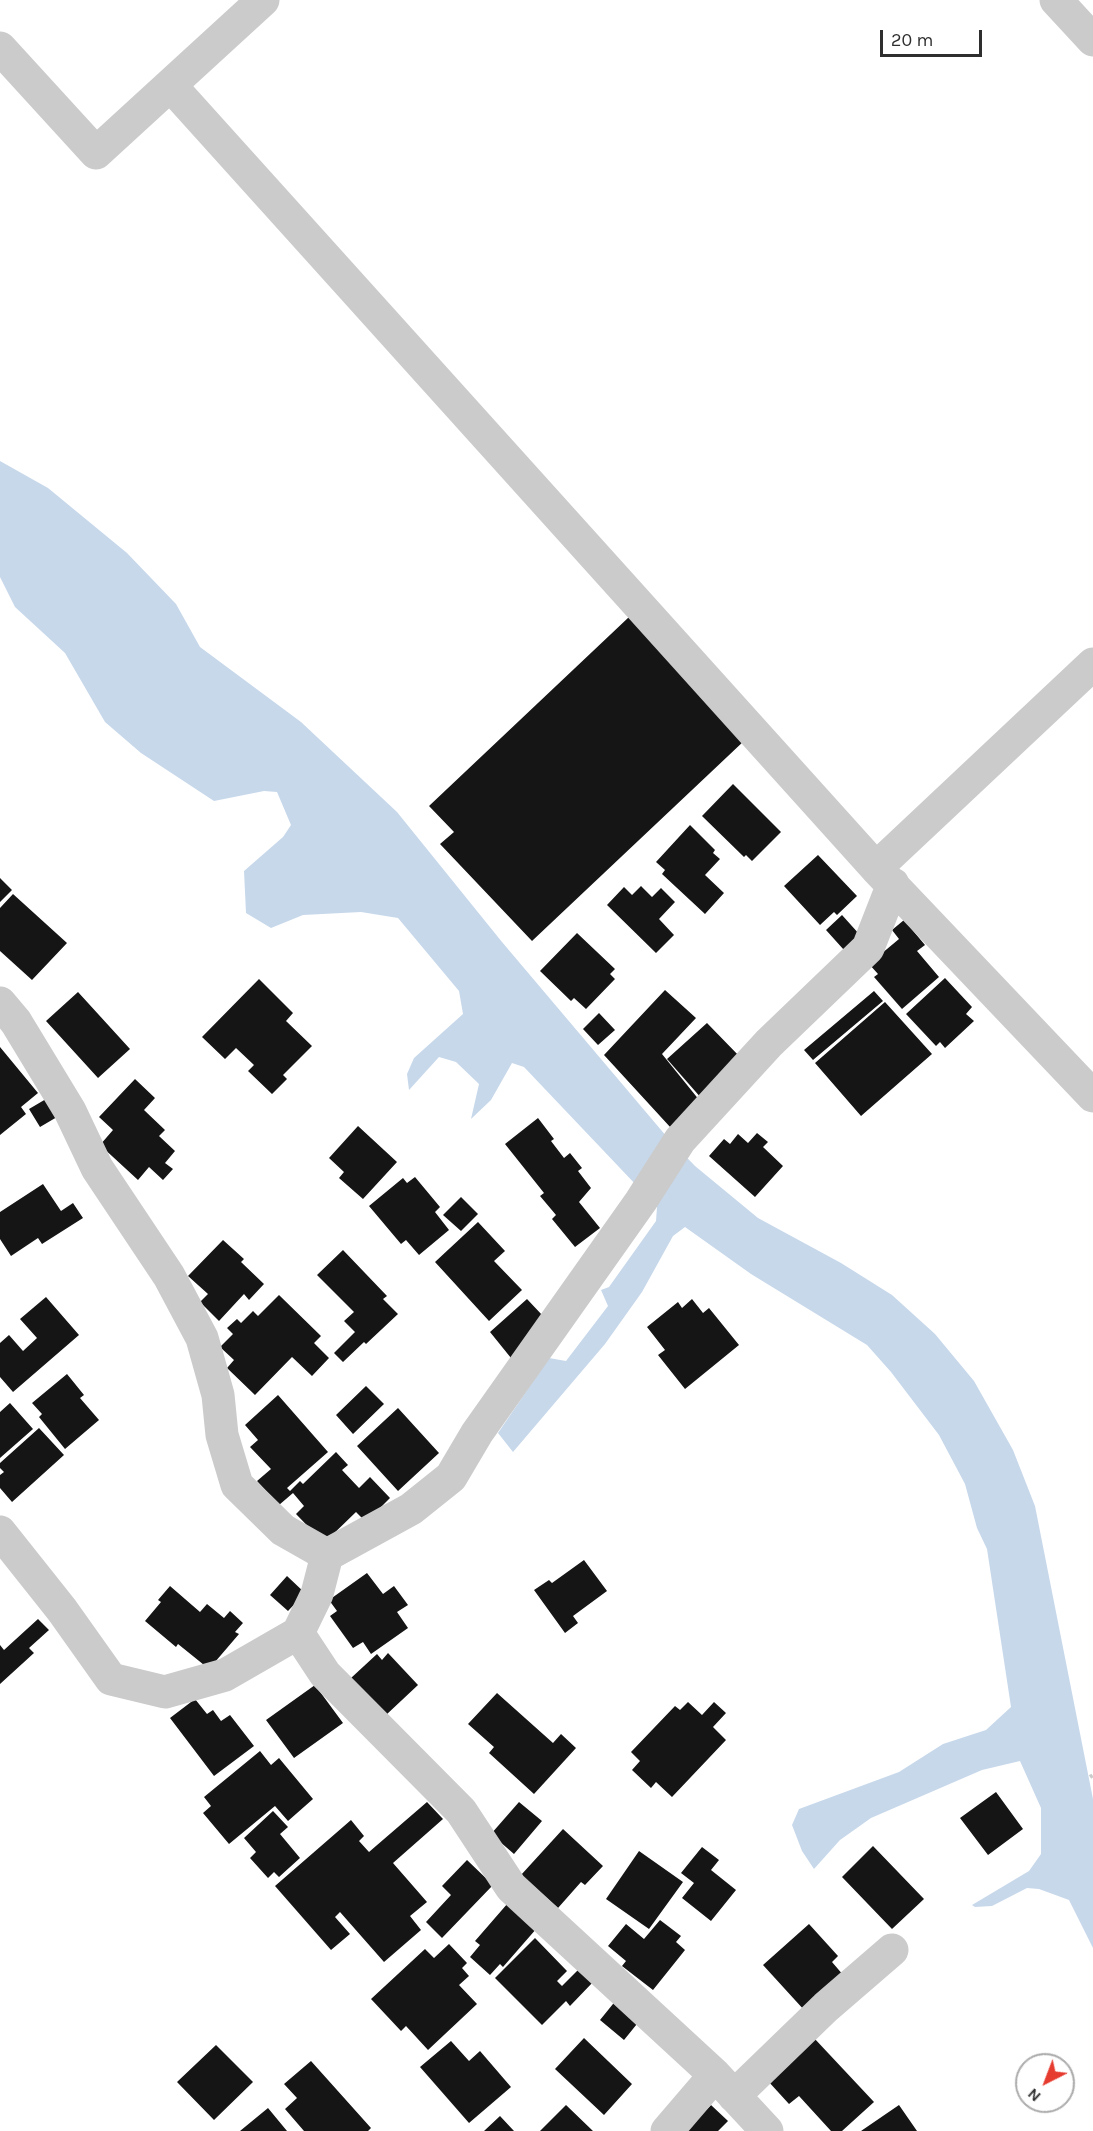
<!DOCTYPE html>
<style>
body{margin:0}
#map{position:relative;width:1093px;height:2131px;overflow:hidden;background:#fff;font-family:Karla,sans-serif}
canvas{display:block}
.north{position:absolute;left:1015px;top:2053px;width:60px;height:60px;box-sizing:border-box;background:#fff;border:2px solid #ababab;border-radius:50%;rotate:222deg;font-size:16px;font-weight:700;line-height:24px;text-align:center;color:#2e2e2e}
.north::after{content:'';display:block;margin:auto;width:21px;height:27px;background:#e63b2f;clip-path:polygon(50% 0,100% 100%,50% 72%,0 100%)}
.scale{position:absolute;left:880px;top:30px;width:102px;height:27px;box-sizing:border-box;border:3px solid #2e2e2e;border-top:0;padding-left:8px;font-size:18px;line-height:21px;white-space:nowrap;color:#2e2e2e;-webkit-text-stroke:4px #fff;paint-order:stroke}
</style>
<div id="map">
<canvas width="1093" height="2131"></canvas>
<div class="north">N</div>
<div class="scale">20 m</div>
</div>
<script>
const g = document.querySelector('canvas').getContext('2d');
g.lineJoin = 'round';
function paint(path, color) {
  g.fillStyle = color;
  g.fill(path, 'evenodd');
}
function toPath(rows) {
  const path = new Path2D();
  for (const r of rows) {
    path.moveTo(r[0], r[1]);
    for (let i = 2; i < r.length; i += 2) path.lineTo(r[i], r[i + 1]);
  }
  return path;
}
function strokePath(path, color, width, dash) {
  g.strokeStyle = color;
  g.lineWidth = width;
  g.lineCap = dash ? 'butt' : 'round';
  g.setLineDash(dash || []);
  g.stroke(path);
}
paint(toPath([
 [0,461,48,488,127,553,176,604,200,647,301,722,397,812,502,942,667,1137,695,1166,758,1218,841,1263,892,1295,935,1334,974,1381,1013,1450,1035,1506,1093,1799,1093,1948,1069,1900,1039,1889,1027,1888,992,1906,975,1907,972,1905,1029,1871,1041,1854,1041,1808,1020,1761,982,1770,871,1818,840,1840,814,1869,802,1851,792,1825,799,1809,899,1772,943,1744,986,1730,1011,1707,987,1549,977,1528,965,1484,939,1435,891,1372,867,1345,751,1274,685,1227,673,1236,642,1292,605,1344,513,1452,498,1433,549,1358,566,1361,608,1306,601,1290,609,1287,656,1221,657,1207,524,1067,512,1063,491,1100,471,1119,479,1084,456,1062,439,1057,409,1090,407,1074,414,1058,463,1014,459,991,398,918,361,912,303,915,271,928,246,913,244,871,283,837,291,825,277,792,264,791,214,801,141,753,105,722,65,653,15,607,0,577]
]), '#c7d8eb');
paint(toPath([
 [629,617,745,740,532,941,440,844,454,832,429,806],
 [733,784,781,832,752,861,746,855,744,857,702,816],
 [690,825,715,850,713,853,720,859,705,875,724,893,705,914,662,874,665,870,656,862],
 [818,855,857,896,837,915,834,912,820,925,784,886],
 [0,878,12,890,0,902],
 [641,886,652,897,661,888,675,902,659,919,674,935,656,953,607,905,624,887,632,895],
 [13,894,67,943,32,980,0,951,0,908],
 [842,915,860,935,844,950,826,930],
 [904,920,925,945,917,951,939,977,902,1009,874,977,878,974,869,964,899,939,892,930],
 [577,933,615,969,610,974,615,979,586,1009,574,998,571,1001,540,971],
 [945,978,972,1007,966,1014,974,1021,945,1048,940,1042,936,1046,906,1014],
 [259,979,293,1013,286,1021,312,1046,283,1075,287,1079,272,1094,248,1071,254,1065,236,1048,225,1059,202,1037],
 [665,990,696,1018,662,1054,700,1101,671,1128,604,1055],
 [874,991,883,1001,813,1060,804,1050],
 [78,992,130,1049,98,1078,46,1021],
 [885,1002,932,1054,861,1116,815,1063],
 [599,1013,615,1030,598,1045,583,1029],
 [707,1023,741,1058,702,1099,667,1059],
 [0,1047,38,1093,21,1107,26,1114,0,1135],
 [135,1079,155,1098,144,1110,165,1130,159,1136,175,1151,165,1163,173,1169,163,1180,149,1167,138,1180,100,1145,113,1130,99,1117],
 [46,1099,57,1117,40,1127,29,1109],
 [538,1118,554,1139,551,1141,564,1158,570,1153,582,1168,578,1171,591,1188,579,1202,600,1228,575,1247,552,1219,556,1215,540,1196,544,1193,505,1144],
 [358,1126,397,1162,363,1199,339,1178,344,1172,329,1158],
 [757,1133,768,1142,763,1147,783,1166,755,1197,709,1156,724,1139,730,1144,738,1134,748,1143],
 [415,1177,440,1207,435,1212,449,1230,419,1255,406,1240,401,1244,369,1206,403,1178,407,1183],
 [43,1184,61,1211,73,1203,83,1218,42,1244,38,1238,11,1256,0,1239,0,1212],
 [461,1197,478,1214,461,1231,443,1215],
 [478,1222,505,1251,494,1261,522,1290,489,1321,435,1262],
 [223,1240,244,1259,241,1262,264,1284,249,1300,244,1294,219,1321,200,1302,208,1294,188,1276],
 [343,1250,387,1296,383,1299,398,1314,366,1344,364,1342,343,1362,334,1353,355,1332,344,1321,354,1312,317,1275],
 [279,1295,321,1336,314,1343,329,1358,312,1376,292,1357,255,1395,227,1368,234,1360,220,1347,233,1334,227,1328,237,1319,241,1323,253,1311,258,1316],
 [46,1297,79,1335,13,1392,0,1377,0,1343,9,1335,23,1351,37,1338,20,1319],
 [527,1299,543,1316,511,1358,490,1332],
 [692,1299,703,1313,709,1308,739,1345,685,1389,658,1355,665,1350,647,1327,678,1302,682,1308],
 [67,1374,84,1395,80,1398,99,1420,65,1449,39,1417,42,1414,32,1403],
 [366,1386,384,1404,353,1434,336,1415],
 [278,1395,328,1452,287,1488,290,1491,300,1481,303,1484,336,1452,348,1465,342,1470,359,1488,370,1477,390,1498,366,1522,356,1512,324,1543,296,1514,304,1506,293,1493,279,1505,257,1481,271,1469,250,1447,258,1440,245,1425],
 [10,1403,33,1429,0,1458,0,1412],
 [398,1408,439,1453,398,1491,357,1446],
 [39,1428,64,1455,12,1502,0,1488,0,1475,4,1472,0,1468,0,1463],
 [584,1560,607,1591,573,1616,578,1623,565,1633,534,1590,549,1580,552,1583],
 [367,1573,383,1594,394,1586,408,1605,397,1612,408,1628,371,1654,363,1642,353,1648,330,1616,337,1611,329,1600],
 [287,1576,305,1593,288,1611,270,1595],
 [170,1586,200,1612,207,1604,224,1618,230,1611,243,1623,235,1632,239,1634,209,1669,178,1644,176,1647,145,1621,161,1602,158,1600],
 [38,1619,49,1630,29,1648,34,1653,0,1684,0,1645,4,1650],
 [388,1653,418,1685,386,1715,351,1678,377,1654,382,1660],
 [315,1685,343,1723,294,1758,266,1720],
 [497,1693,553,1743,561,1734,576,1748,534,1794,489,1753,494,1747,468,1724],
 [195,1699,207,1714,213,1710,221,1721,230,1715,254,1746,214,1776,170,1718],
 [688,1702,702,1715,714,1702,726,1713,713,1727,726,1740,672,1797,656,1782,651,1788,632,1770,640,1761,631,1752,675,1706,680,1710],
 [260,1751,271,1765,279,1758,313,1799,288,1821,275,1806,229,1844,203,1813,211,1806,204,1797],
 [996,1792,1023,1829,988,1855,960,1818],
 [427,1802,443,1819,393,1863,427,1902,410,1916,421,1930,384,1962,340,1912,335,1917,350,1934,331,1950,275,1886,351,1820,364,1836,359,1841,369,1852],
 [519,1802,542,1821,514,1854,491,1834],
 [273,1811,288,1827,280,1834,300,1858,279,1877,274,1872,268,1878,250,1858,256,1852,244,1838],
 [563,1829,603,1866,585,1885,581,1882,558,1908,521,1875],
 [873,1846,924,1899,892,1929,842,1877],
 [702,1847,719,1860,711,1870,736,1890,711,1921,682,1898,694,1883,681,1873],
 [639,1851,683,1882,649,1929,606,1899],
 [467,1860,493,1885,442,1938,426,1922,451,1895,442,1886],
 [508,1903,537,1928,503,1967,500,1964,490,1975,470,1957,480,1945,475,1941],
 [660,1920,681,1936,676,1942,685,1950,653,1990,622,1966,626,1961,608,1946,626,1924,644,1939],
 [809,1924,838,1956,832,1962,844,1976,805,2011,763,1965],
 [535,1938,567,1971,557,1981,562,1986,580,1968,594,1981,570,2006,566,2001,542,2025,495,1978],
 [449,1944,467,1963,462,1968,469,1976,459,1985,477,2004,428,2050,406,2026,401,2031,371,1999,425,1949,434,1958],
 [617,1999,641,2019,624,2040,600,2020],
 [584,2038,632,2084,604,2115,555,2069],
 [814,2038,874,2102,842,2131,831,2131,799,2096,789,2104,768,2081],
 [451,2041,469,2061,480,2051,511,2087,469,2123,420,2067],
 [216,2045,253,2082,214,2120,177,2082],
 [311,2061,371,2128,368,2131,304,2131,285,2109,297,2098,284,2084],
 [566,2105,593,2131,540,2131],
 [711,2105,728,2121,718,2131,686,2131],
 [899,2105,917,2131,861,2131],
 [268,2108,287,2131,240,2131],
 [500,2116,514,2131,484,2131]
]), '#151515');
strokePath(toPath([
 [1090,1777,1093,1775]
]), '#cbcbcb', 4, [3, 3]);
strokePath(toPath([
 [1056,0,1093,40],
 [0,48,96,153,263,0],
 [171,86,876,868,1093,1096],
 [876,868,1093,664],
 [0,1003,16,1022,70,1111,97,1168,169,1276,202,1338,218,1395,222,1435,237,1485,283,1530,327,1555],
 [0,1532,62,1610,111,1679,165,1692,225,1675,298,1633,317,1594,327,1555,411,1509,451,1477,477,1433,641,1201,680,1140,769,1043,868,948,893,884],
 [298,1633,325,1674,461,1811,511,1887,715,2075,767,2131],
 [734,2096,826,2007,892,1950],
 [667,2131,715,2075]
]), '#cbcbcb', 33);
</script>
